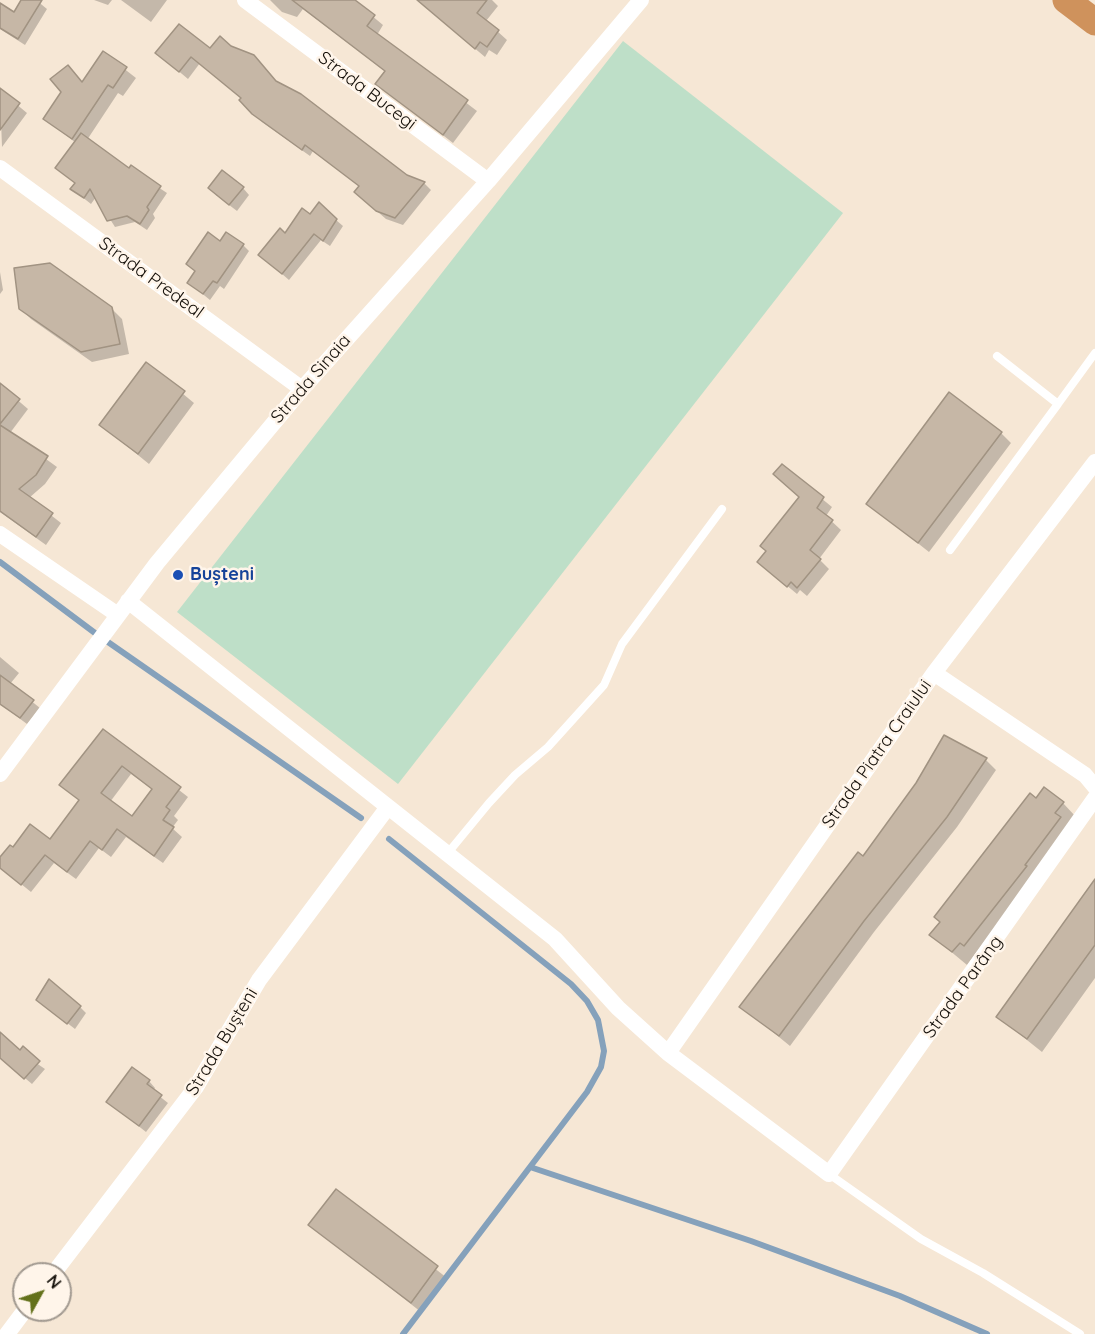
<!DOCTYPE html>
<meta charset="utf-8">
<style>
body{margin:0}
#map{position:relative;width:1095px;height:1334px;overflow:hidden;background:#f6e7d5;font-family:Quicksand,sans-serif}
canvas{display:block}
.north{position:absolute;left:12px;top:1262px;width:60px;height:60px;box-sizing:border-box;background:#fff5ea;border:2px solid #a19990;border-radius:50%;rotate:50deg;font-size:16px;font-weight:700;line-height:24px;text-align:center;color:#140f09}
.north::after{content:'';display:block;margin:auto;width:21px;height:27px;background:#64711b;clip-path:polygon(50% 0,100% 100%,50% 72%,0 100%)}
</style>
<div id="map">
<canvas width="1095" height="1334"></canvas>
<div class="north">N</div>
</div>
<script>
const g = document.querySelector('canvas').getContext('2d');
g.lineJoin = 'round';
function paint(path, color) {
  g.fillStyle = color;
  g.fill(path, 'evenodd');
}
function toPath(rows) {
  const path = new Path2D();
  for (const r of rows) {
    path.moveTo(r[0], r[1]);
    for (let i = 2; i < r.length; i += 2) path.lineTo(r[i], r[i + 1]);
  }
  return path;
}
function strokePath(path, color, width, dash) {
  g.strokeStyle = color;
  g.lineWidth = width;
  g.lineCap = dash ? 'butt' : 'round';
  g.setLineDash(dash || []);
  g.stroke(path);
}
function label(font, color, halo, rows, align = 'center') {
  g.font = font + ' Quicksand,sans-serif';
  g.lineWidth = 5;
  g.setLineDash([]);
  g.textBaseline = 'middle';
  g.strokeStyle = halo;
  g.fillStyle = color;
  for (const [text, x, y, turn = 0] of rows) {
    g.save();
    g.translate(x, y);
    g.rotate((+turn || 0) * Math.PI / 180);
    g.textAlign = isNaN(turn) ? turn : align;
    if (halo) g.strokeText(text, 0, 0);
    g.fillText(text, 0, 0);
    g.restore();
  }
}
paint(toPath([
 [623,41,843,213,398,784,177,612]
]), '#bedfc8');
paint(toPath([
 [23,0,36,0,47,9,25,45,0,29,0,15,14,14],
 [94,0,112,0,108,5],
 [121,0,167,0,151,22],
 [270,0,353,0,383,25,377,35,477,111,453,143,377,84,386,72,303,9,297,17,282,12],
 [429,0,492,0,498,6,486,21,507,40,497,55,489,50,485,57,434,14],
 [210,50,278,83,406,176,424,183,431,190,403,225,386,219,363,199,360,187,313,151,310,156,262,122,242,99,200,63,188,79,157,53],
 [104,53,136,78,123,96,118,93,87,140,167,193,153,214,155,218,147,230,135,222,115,227,96,197,91,204,72,189,76,184,57,168,76,143,45,119,63,92,68,67,83,83],
 [3,93,27,113,2,147,0,95],
 [243,188,249,195,237,211,216,195],
 [310,216,336,220,343,226,330,246,321,240,289,280,260,255],
 [220,243,243,245,249,251,224,289,220,286,210,300,189,283,196,272,188,264],
 [0,272,3,290,0,294],
 [111,308,122,319,129,354,92,362,31,319,21,309],
 [147,364,194,403,149,464,101,425],
 [0,385,28,409,10,433,57,467,45,484,29,498,61,523,46,545,0,512],
 [1001,433,1011,443,929,552,868,504],
 [782,466,832,507,826,516,841,530,819,559,829,569,807,596,800,590,797,594,768,570,768,551,801,498],
 [0,657,19,673,10,684,40,708,27,724,0,704],
 [103,731,188,797,174,816,178,820,172,828,182,837,163,863,126,837,111,857,99,848,76,879,54,863,31,892,0,867,0,860,14,849,51,841,80,801,61,784],
 [131,774,153,790,133,818,110,802],
 [945,737,986,760,996,770,957,827,874,932,790,1046,741,1006,863,858,917,784],
 [1036,800,1063,803,1076,817,967,965,931,935,941,922,936,917,991,843,993,844],
 [1095,882,1095,978,1042,1052,998,1017],
 [45,1006,80,1007,86,1013,75,1029],
 [0,1048,20,1052,45,1069,32,1084,0,1057],
 [149,1081,155,1088,153,1091,168,1103,146,1132,108,1102],
 [336,1191,447,1278,421,1312,310,1225]
]), '#0003');
strokePath(toPath([
 [0,562,95,633,361,818],
 [389,839,571,984,587,1001,598,1020,604,1051,601,1067,587,1092,403,1334],
 [530,1167,751,1241,900,1296,987,1334]
]), '#85a1bb', 6);
const building = toPath([
 [21,0,42,0,18,39,0,28,0,3,14,12,21,0],
 [292,0,355,0,375,15,367,26,468,100,443,135,375,84,385,71,292,0],
 [417,0,487,0,477,13,499,30,487,47,480,42,475,49,417,0],
 [179,24,210,48,220,36,231,46,254,55,276,81,301,94,407,175,425,182,395,218,376,211,354,192,359,186,305,145,302,150,252,114,239,100,241,98,191,57,179,72,155,53,179,24],
 [103,51,127,67,113,88,108,85,72,139,43,119,61,92,50,79,68,65,82,82,103,51],
 [0,88,20,103,0,130,0,88],
 [81,133,129,168,131,165,161,186,147,207,149,210,140,224,127,216,107,221,90,189,84,198,70,189,75,183,55,168,81,133],
 [222,170,244,187,229,205,208,188,222,170],
 [319,202,337,219,323,241,314,234,282,274,258,255,280,228,285,233,302,208,310,214,319,202],
 [208,232,220,241,226,232,244,244,217,283,213,281,203,294,187,283,195,271,186,264,208,232],
 [50,263,112,307,120,344,81,352,19,309,14,268,50,263],
 [146,362,185,391,138,454,99,425,146,362],
 [0,383,20,399,0,424,0,383],
 [949,392,1002,432,918,543,866,504,949,392],
 [0,425,48,456,36,475,19,489,53,513,36,537,0,511,0,425],
 [782,464,824,497,817,508,833,520,810,550,821,559,797,588,791,582,787,587,757,562,766,551,760,546,799,497,773,474,782,464],
 [0,675,34,700,20,718,0,704,0,675],
 [103,729,181,787,166,807,170,810,163,820,174,827,154,856,117,829,102,850,90,841,67,872,45,855,21,885,0,868,0,857,10,845,13,847,30,824,50,839,79,800,59,785,103,729],
 [122,766,152,789,132,816,101,793,122,766],
 [944,735,987,758,947,817,864,921,779,1036,739,1007,858,852,863,856,916,783,944,735],
 [1044,787,1064,802,1055,813,1061,817,1025,865,1027,866,964,946,960,943,952,952,929,935,940,922,934,917,1030,793,1036,798,1044,787],
 [1095,879,1095,945,1027,1039,996,1017,1095,879],
 [49,979,81,1006,67,1024,36,1000,49,979],
 [0,1032,20,1050,23,1046,40,1061,24,1079,0,1058,0,1032],
 [132,1067,150,1080,147,1084,162,1095,139,1126,106,1102,132,1067],
 [336,1189,438,1266,411,1303,308,1225,336,1189]
]);
paint(building, '#c6b7a6');
strokePath(building, '#a19382', 1.5);
strokePath(toPath([
 [997,356,1058,404,1095,353],
 [950,550,1058,404],
 [447,854,489,803,515,775,548,747,604,685,622,644,722,509],
 [829,1174,921,1239,983,1273,1080,1334]
]), '#fff', 8);
strokePath(toPath([
 [245,0,488,181],
 [0,168,302,389],
 [0,534,118,615],
 [128,601,555,939,618,1008,668,1053,829,1174,1095,798],
 [934,673,1085,775,1095,787],
 [0,774,157,563,302,389,488,181,641,0],
 [668,1053,934,673,1095,462],
 [53,1274,196,1087,259,980,388,807],
 [7,1334,25,1310]
]), '#fff', 16);
strokePath(toPath([
 [1066,0,1095,22]
]), '#cf925c', 27);
for (const [x, y, r, color] of [
 [178,575,6,"#1a4fb4"]
]) {
  const dot = new Path2D();
  dot.arc(x, y, r, 0, 2 * Math.PI);
  g.fillStyle = color;
  g.fill(dot);
  strokePath(dot, '#fff5ea', 2);
}
label('18px', '#140f09', '#fff5ea', [
 ["Strada Bucegi",367,91,37],
 ["Strada Predeal",151,278,36],
 ["Strada Sinaia",311,379,-49],
 ["Strada Piatra Craiului",877,754,-55],
 ["Strada Parâng",963,987,-54],
 ["Strada Bușteni",222,1042,-59]
]);
label('bold 18px', '#164399', '#fff5ea', [
 ["Bușteni",190,575]
], 'left');
</script>
